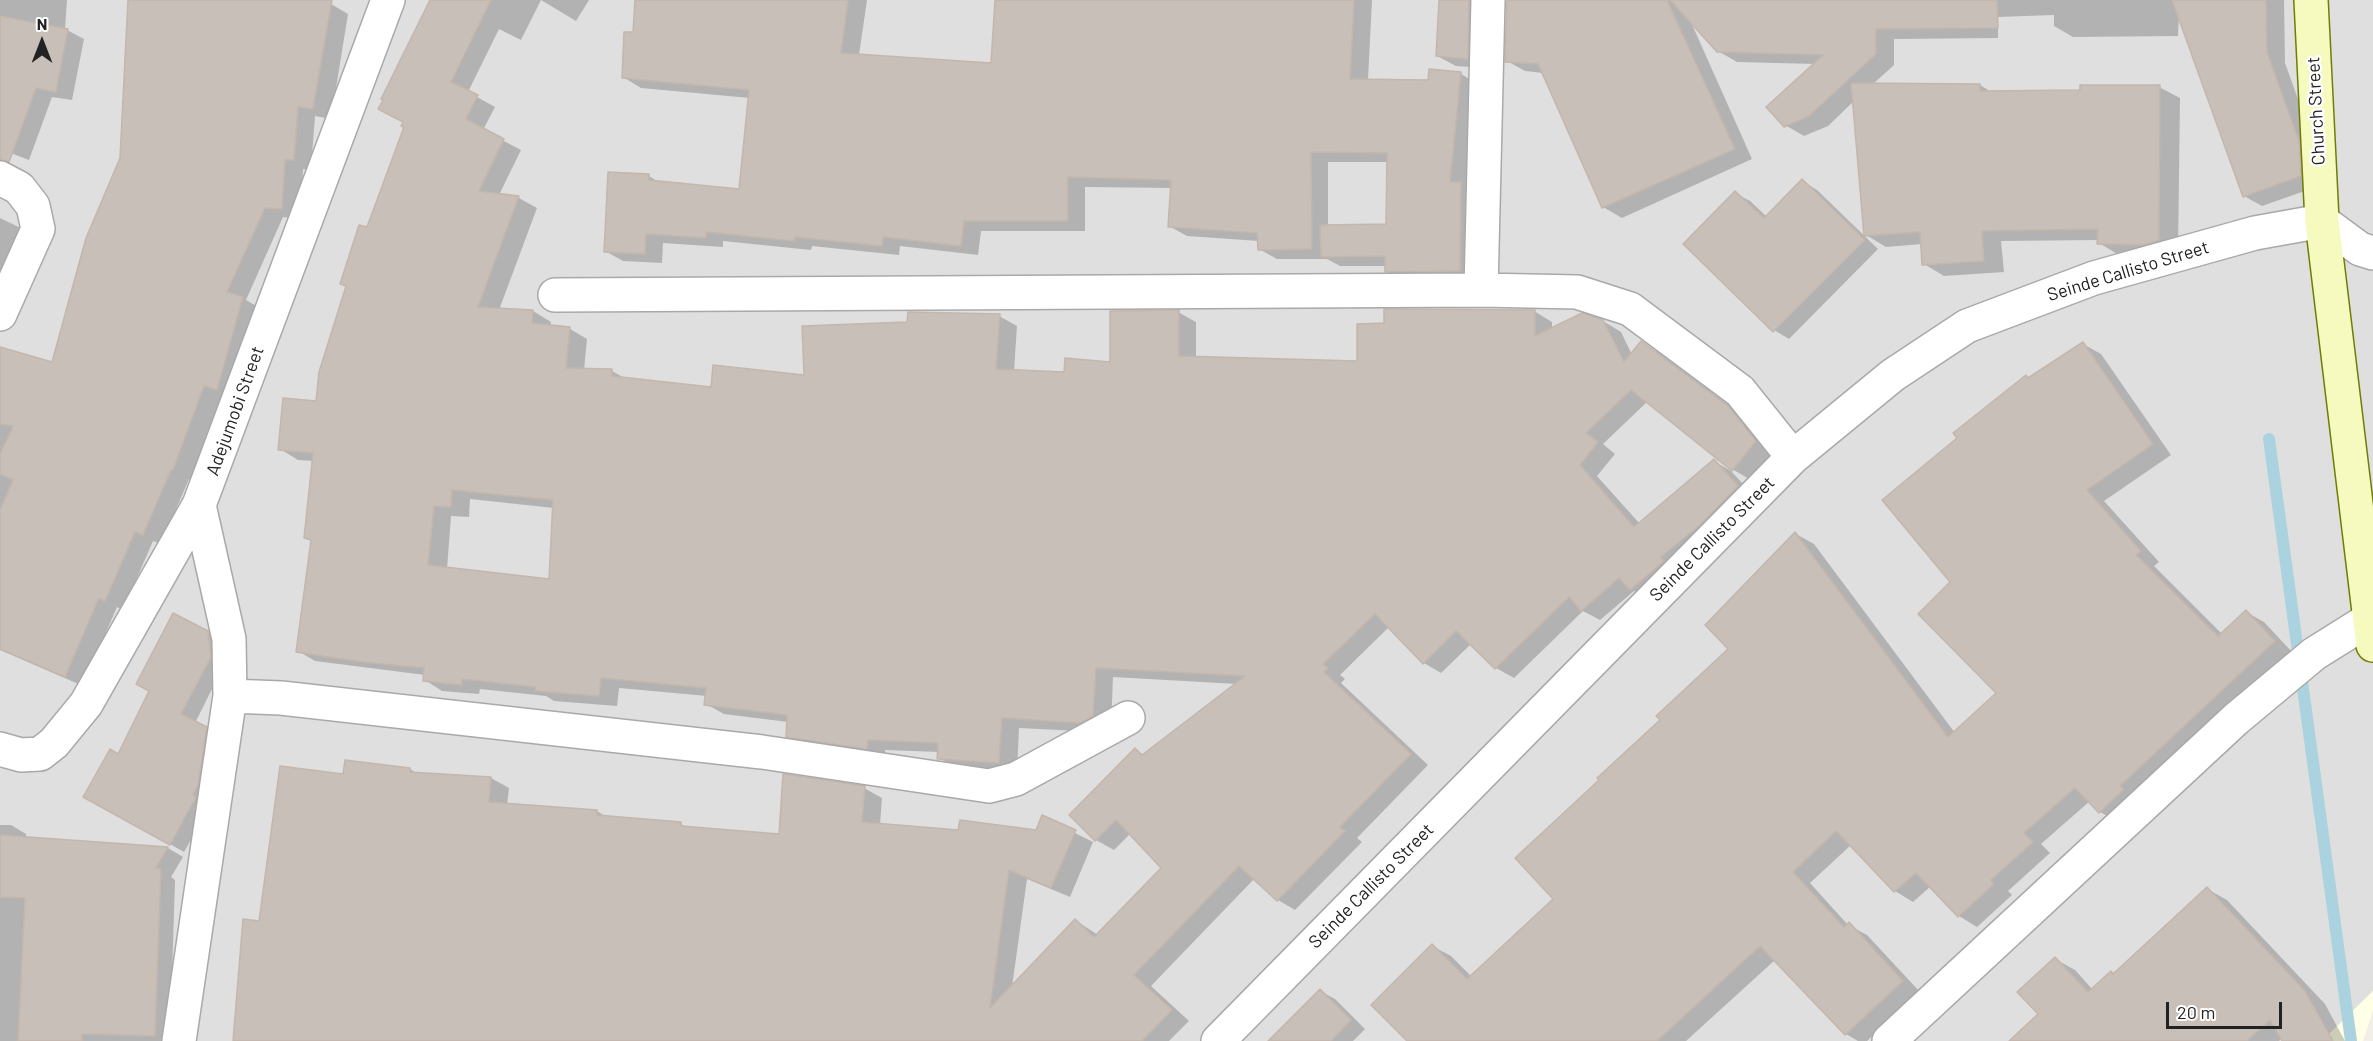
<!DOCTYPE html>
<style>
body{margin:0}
#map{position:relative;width:2373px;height:1041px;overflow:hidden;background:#f2efe9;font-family:Barlow,sans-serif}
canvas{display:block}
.north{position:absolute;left:12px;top:12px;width:60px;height:60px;-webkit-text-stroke:4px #fff;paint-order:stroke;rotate:0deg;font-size:16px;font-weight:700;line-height:24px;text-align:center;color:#222}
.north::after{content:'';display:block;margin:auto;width:21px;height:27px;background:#222;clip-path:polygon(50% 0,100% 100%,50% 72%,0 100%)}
.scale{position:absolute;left:2166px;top:1002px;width:116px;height:27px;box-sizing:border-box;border:3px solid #222;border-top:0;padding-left:8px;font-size:18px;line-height:21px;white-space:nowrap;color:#222;-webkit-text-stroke:4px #fff;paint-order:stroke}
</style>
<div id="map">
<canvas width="2373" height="1041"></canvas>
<div class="north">N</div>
<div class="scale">20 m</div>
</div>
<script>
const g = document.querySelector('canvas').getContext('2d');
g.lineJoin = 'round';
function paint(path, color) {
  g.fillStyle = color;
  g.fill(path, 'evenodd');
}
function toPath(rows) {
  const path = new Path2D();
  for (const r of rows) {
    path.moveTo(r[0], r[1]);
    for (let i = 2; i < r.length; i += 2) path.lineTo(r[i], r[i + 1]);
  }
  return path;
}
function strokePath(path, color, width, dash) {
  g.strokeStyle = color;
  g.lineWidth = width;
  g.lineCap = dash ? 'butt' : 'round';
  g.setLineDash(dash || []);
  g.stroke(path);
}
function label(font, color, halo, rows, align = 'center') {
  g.font = font + ' Barlow,sans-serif';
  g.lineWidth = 4.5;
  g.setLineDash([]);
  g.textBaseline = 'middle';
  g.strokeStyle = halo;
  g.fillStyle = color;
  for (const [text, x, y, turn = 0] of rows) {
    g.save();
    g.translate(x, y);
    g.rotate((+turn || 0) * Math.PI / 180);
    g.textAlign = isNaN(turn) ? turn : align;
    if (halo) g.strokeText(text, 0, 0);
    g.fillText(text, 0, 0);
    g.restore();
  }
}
paint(toPath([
 [0,0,2373,0,2373,991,2322,1041,0,1041]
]), '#e0dfdf');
paint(toPath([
 [2373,991,2373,1010,2363,1041,2322,1041]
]), '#ffffe5');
paint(toPath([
 [0,0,67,0,65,29,84,39,72,100,52,97,29,160,0,149],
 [130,0,312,0,331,4,348,14,331,119,315,116,311,170,303,169,300,219,283,217,246,300,260,308,235,399,222,395,191,479,189,479,161,544,153,541,123,610,117,607,83,686,0,650,0,414,53,364,121,159],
 [433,0,589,0,576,21,541,0,521,40,499,29,468,92,495,107,483,130,521,150,499,195,519,198,537,208,499,310,533,311,551,322,550,326,570,329,587,339,584,370,612,371,626,379,712,389,806,377,909,323,999,316,1017,326,1014,371,1065,373,1111,363,1178,312,1196,322,1196,358,1358,362,1534,311,1552,322,1552,329,1603,321,1621,332,1632,355,1642,343,1659,353,1746,418,1773,452,1751,480,1732,469,1647,402,1603,444,1615,454,1597,476,1640,524,1714,461,1731,471,1755,497,1649,599,1634,591,1600,620,1583,611,1514,678,1496,668,1471,644,1441,673,1424,663,1389,627,1340,675,1345,679,1341,683,1428,765,1357,838,1362,842,1295,910,1278,900,1255,878,1151,986,1189,1021,1169,1041,234,1041,260,922,344,776,410,769,418,774,491,778,509,788,507,805,597,811,608,818,681,824,689,829,780,836,864,788,882,798,880,825,960,832,1037,831,1043,817,1093,842,1070,897,1027,879,1012,987,1075,920,1098,935,1163,868,1131,833,1114,850,1096,840,1136,750,1144,755,1237,684,1113,677,1111,726,1099,732,1019,728,1017,772,957,768,939,758,939,752,885,750,885,758,805,746,787,736,788,722,724,714,706,704,707,696,619,688,617,706,554,701,546,696,480,689,479,694,442,691,425,680,425,675,315,661,298,651,313,541,314,461,298,460,280,449,318,402,368,229,405,127],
 [470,499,554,508,551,581,447,569,451,516,469,517],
 [637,0,867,0,859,55,992,65,996,0,1372,0,1368,80,1429,81,1430,70,1461,74,1478,84,1477,281,1404,281,1387,271,1387,266,1340,266,1327,259,1277,259,1259,249,1259,241,1187,236,1169,226,1172,188,1085,187,1085,231,981,231,978,255,900,246,899,255,812,246,811,250,723,241,723,247,663,243,662,263,623,261,605,251,649,176,660,183,740,190,750,98,641,88,623,77,635,34],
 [1328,162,1389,162,1387,226,1328,227],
 [1441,0,1491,0,1486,68,1456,66,1437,56],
 [1508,0,2284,0,2285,63,2317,152,2319,186,2262,206,2244,196,2179,14,2178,36,2073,37,2054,26,2054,15,1998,17,1998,38,1894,39,1894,65,1873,84,1980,85,1993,93,2082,92,2159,87,2180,98,2178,252,2119,255,2099,243,2099,240,2001,241,2004,272,1944,276,1924,264,1922,244,1886,247,1866,235,1854,101,1828,126,1804,136,1785,125,1815,64,1737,62,1718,51,1690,20,1752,159,1622,218,1603,207,1543,73,1525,71,1507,61],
 [1802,181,1817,190,1878,249,1789,339,1774,330,1735,193,1750,201,1767,217],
 [0,218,31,233,0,306],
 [2083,344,2101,354,2171,455,2104,501,2159,562,2154,566,2222,634,2246,612,2264,622,2292,652,2118,822,2100,812,2090,801,2041,844,2050,853,2008,891,2012,895,1977,927,1959,916,1931,886,1913,902,1895,891,1851,845,1810,883,1848,925,1867,935,1920,992,1867,1041,1858,1041,1846,1034,1775,960,1686,1041,1409,1041,1432,946,1451,956,1472,977,1555,899,1601,780,1730,649,1796,534,1814,544,1955,733,1998,693,1953,582,2030,379],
 [207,632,222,641,224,665,195,723,220,736,210,807,184,852,85,796,118,756],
 [0,825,11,825,26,834,26,839,168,848,183,857,171,877,175,880,170,1041,0,1041],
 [2207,889,2227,900,2325,1004,2345,1041,2284,1041,2282,1038,2279,1041,2012,1041,2040,1014,2055,959,2075,970,2093,990,2114,975],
 [1320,991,1335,999,1365,1029,1353,1041,1270,1041]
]), '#0003');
strokePath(toPath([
 [2269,439,2351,1041]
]), '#aad3df', 12);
const building = toPath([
 [128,0,332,0,313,109,298,107,294,160,285,160,282,209,265,208,227,292,243,297,217,390,204,386,173,470,171,470,143,535,135,532,105,601,99,598,65,677,0,649,0,510,13,480,0,474,0,455,13,426,0,424,0,347,52,362,86,238,120,158,128,0],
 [430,0,491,0,451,82,478,95,466,119,504,139,479,191,519,196,478,307,533,310,532,323,570,327,566,368,612,369,612,376,711,387,713,365,804,375,802,326,907,322,908,312,1000,314,996,369,1064,372,1065,358,1110,362,1110,311,1179,310,1179,356,1357,361,1357,324,1384,323,1384,309,1535,310,1535,336,1582,313,1603,320,1624,362,1641,341,1728,406,1756,441,1732,471,1631,390,1586,433,1598,442,1580,465,1634,527,1714,459,1738,486,1701,524,1661,557,1664,561,1630,590,1619,578,1581,611,1569,597,1495,669,1456,631,1423,664,1375,614,1323,664,1328,668,1324,672,1411,754,1340,827,1345,831,1277,901,1239,866,1134,975,1172,1010,1142,1041,233,1041,243,919,259,921,280,766,343,774,345,760,410,768,410,772,491,777,489,802,597,810,597,815,681,822,681,826,779,834,783,774,865,786,862,822,958,830,960,820,1036,830,1042,815,1076,830,1051,888,1009,870,990,1008,1075,919,1094,937,1161,868,1116,820,1095,841,1069,815,1135,748,1142,755,1245,676,1096,668,1093,716,1081,723,1002,718,999,763,937,759,938,743,868,740,867,749,786,737,787,715,704,705,706,688,601,678,599,696,535,691,535,687,462,679,462,685,423,681,424,668,362,662,296,652,311,540,304,538,313,453,278,450,283,398,316,401,319,372,346,286,340,284,359,225,367,227,404,127,401,126,403,122,378,109,383,100,381,99,430,0],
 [452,490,553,500,549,579,428,565,434,506,451,507,452,490],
 [635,0,848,0,841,53,991,63,995,0,1354,0,1350,79,1428,80,1429,69,1461,72,1450,182,1461,182,1460,271,1385,272,1385,256,1321,257,1320,225,1386,224,1387,153,1311,152,1312,249,1258,250,1257,233,1168,227,1171,180,1068,177,1068,221,964,221,961,246,883,237,882,246,795,237,794,241,706,232,706,238,646,234,645,254,604,252,608,172,649,174,649,180,739,189,749,90,622,78,624,32,633,32,635,0],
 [1439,0,1469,0,1468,59,1436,56,1439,0],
 [1507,0,1667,0,1735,149,1602,208,1538,64,1505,62,1507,0],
 [1670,0,1997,0,1998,28,1876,29,1876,54,1809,116,1784,127,1766,107,1823,55,1717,52,1670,0],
 [2172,0,2266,0,2267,52,2299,141,2301,176,2243,197,2172,0],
 [0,16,68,29,56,92,36,88,9,162,0,159,0,16],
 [1851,83,1980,84,1980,91,2080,90,2080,85,2160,85,2159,240,2143,245,2097,244,2098,229,1982,231,1984,261,1922,265,1920,232,1864,236,1851,83],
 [1802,179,1865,240,1773,332,1683,244,1735,191,1764,218,1802,179],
 [2083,342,2153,444,2087,490,2141,551,2136,555,2218,636,2246,610,2275,641,2120,786,2124,789,2099,813,2075,788,2024,833,2033,842,1991,880,1994,884,1958,917,1916,873,1894,892,1836,831,1793,872,1844,927,1849,922,1903,981,1845,1035,1760,946,1657,1041,1407,1041,1371,1005,1432,944,1467,979,1553,899,1515,858,1599,780,1597,778,1660,720,1656,716,1728,649,1705,625,1795,532,1948,737,1996,693,1918,614,1950,582,1882,500,1957,438,1953,433,2026,375,2028,378,2083,342],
 [173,613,208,631,211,657,181,714,207,727,198,785,193,795,196,797,170,845,83,797,110,749,118,754,149,691,136,684,173,613],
 [0,835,168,847,156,868,161,869,155,1036,82,1034,82,1041,18,1041,25,898,0,897,0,835],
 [2207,887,2305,991,2333,1041,2282,1041,2270,1020,2247,1041,2009,1041,2038,1014,2017,992,2055,957,2088,992,2111,971,2113,974,2207,887],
 [1320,989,1351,1020,1331,1041,1268,1041,1320,989]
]);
paint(building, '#c7bfb8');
strokePath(building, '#c4b6ab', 1.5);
const street = toPath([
 [0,178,19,188,33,206,38,229,0,314],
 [1481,290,1488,0],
 [555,295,1481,290,1577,292,1630,309,1740,391,1793,457],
 [199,505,229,639,230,696,281,698,762,752,989,786,1016,779,1128,718],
 [0,749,21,755,40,754,54,743,86,704,199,505,388,0],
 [179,1041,230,696],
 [1218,1041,1793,457,1893,375,1967,326,2094,278,2255,233,2322,221,2360,249,2373,253],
 [1889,1041,2236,719,2314,654,2373,617]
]);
const secondary = toPath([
 [2311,0,2322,221,2373,645]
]);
strokePath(street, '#a9a9a9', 36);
strokePath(secondary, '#707d05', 36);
strokePath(street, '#fff', 33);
strokePath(secondary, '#f7fabf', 33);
label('18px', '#222', '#fff', [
 ["Church Street",2316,111,-93],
 ["Seinde Callisto Street",2128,271,-17],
 ["Adejumobi Street",235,411,-70],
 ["Seinde Callisto Street",1712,539,-45],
 ["Seinde Callisto Street",1371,886,-45]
]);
</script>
